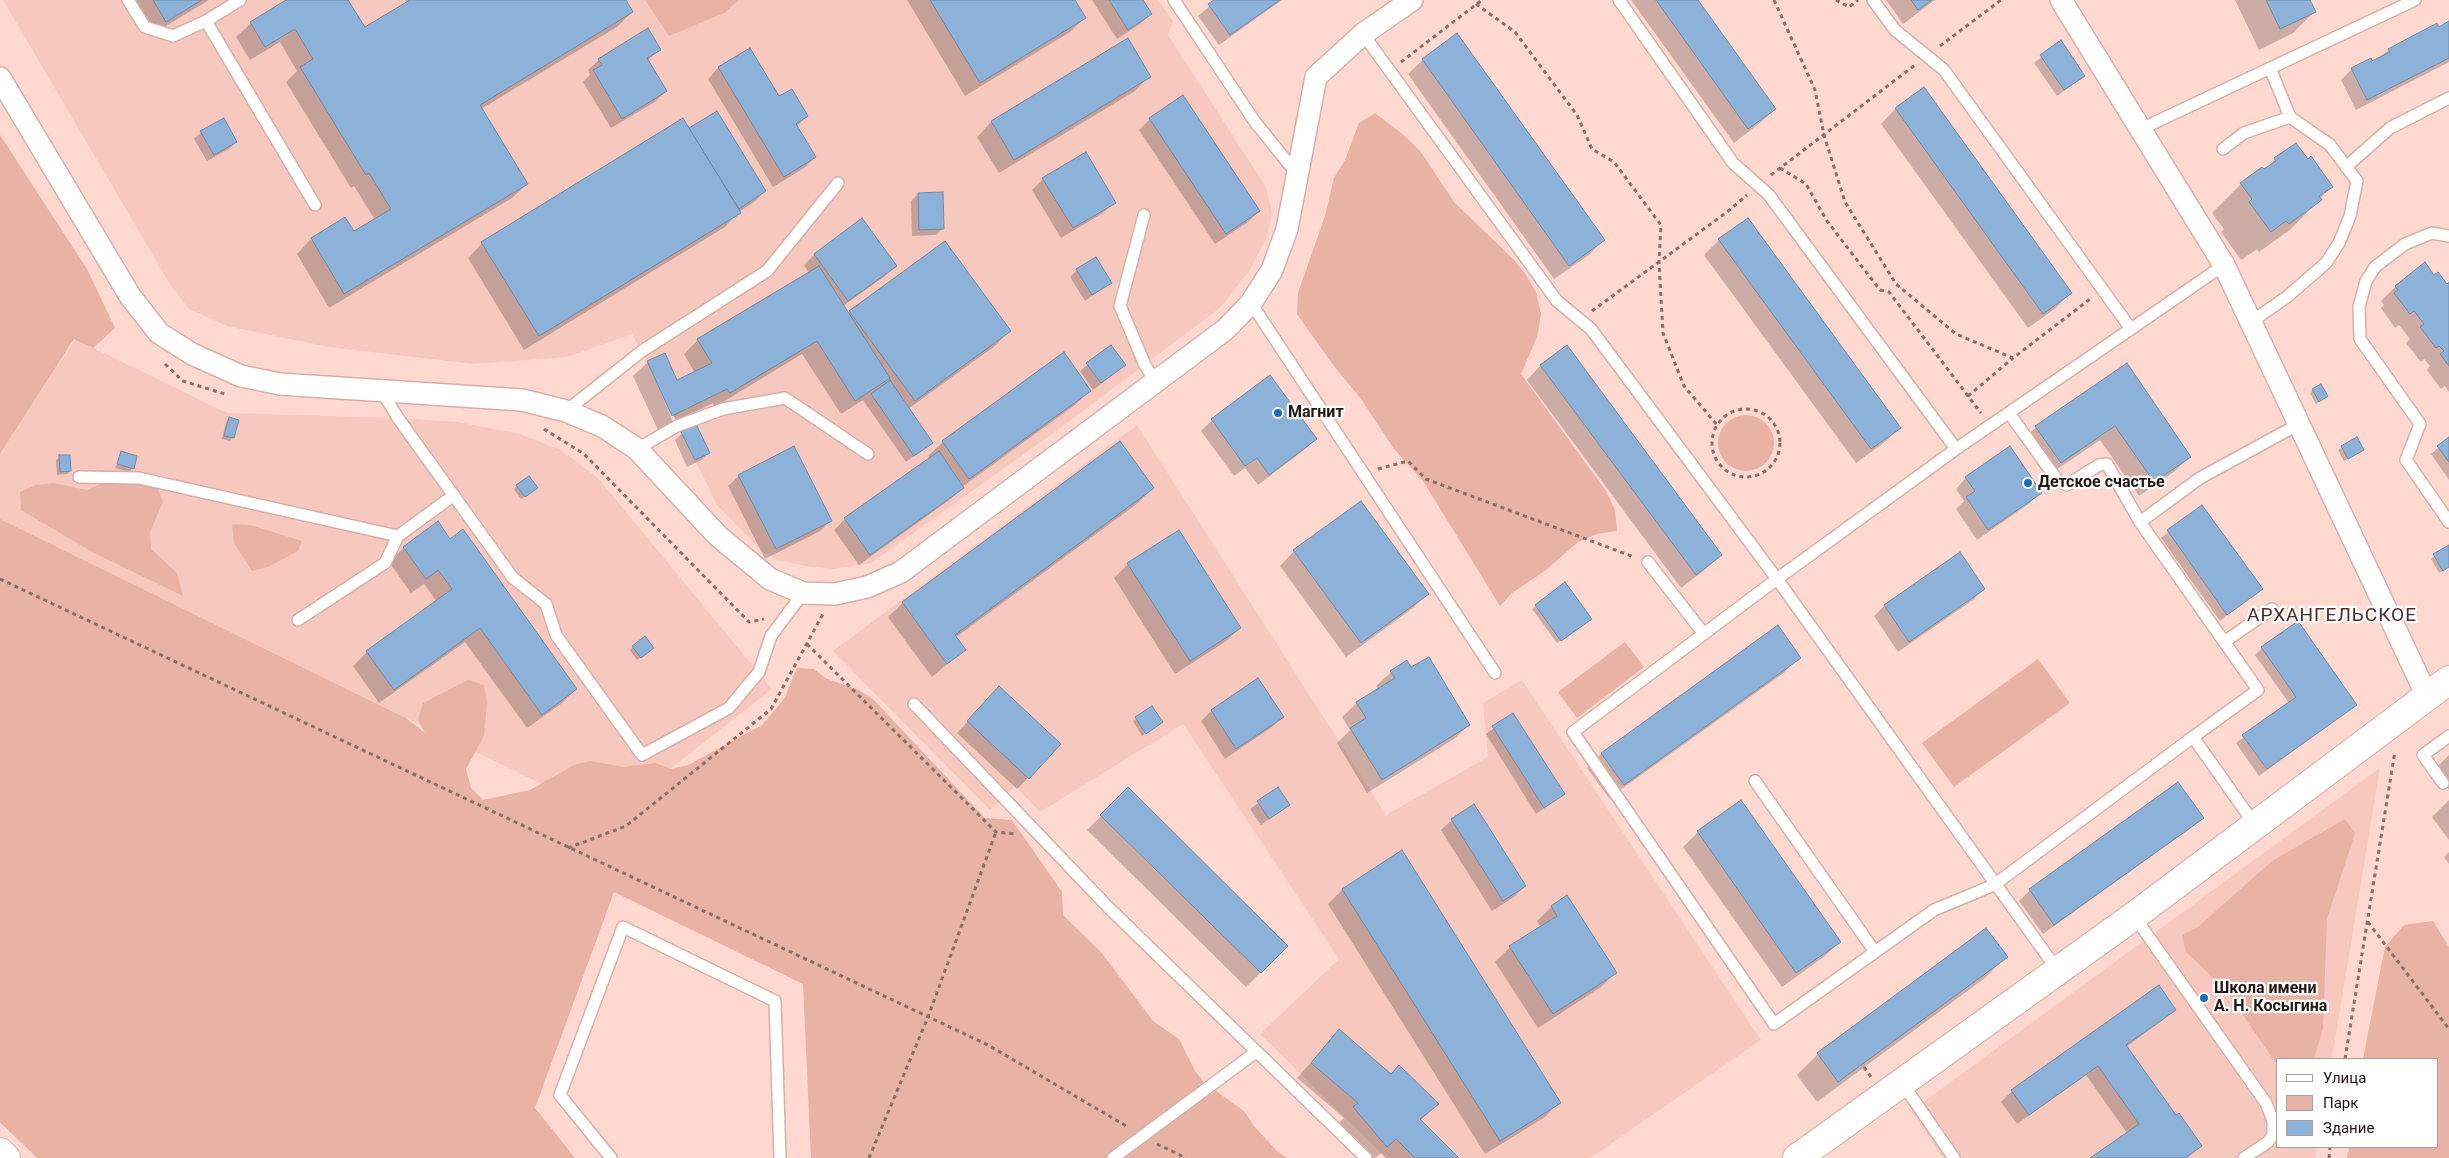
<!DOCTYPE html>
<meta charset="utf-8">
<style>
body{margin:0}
#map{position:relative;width:2449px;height:1158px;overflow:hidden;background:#ffd8cf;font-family:Roboto,sans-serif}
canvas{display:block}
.legend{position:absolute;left:2276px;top:1058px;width:162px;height:90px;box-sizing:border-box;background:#fff;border:1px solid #a6a1a0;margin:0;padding:6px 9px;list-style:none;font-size:15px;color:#211411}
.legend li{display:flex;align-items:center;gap:10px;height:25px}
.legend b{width:25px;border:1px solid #a6a1a0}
</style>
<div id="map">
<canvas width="2449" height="1158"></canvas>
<ul class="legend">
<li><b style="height:6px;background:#fff"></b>Улица</li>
<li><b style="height:14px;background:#e8b2a5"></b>Парк</li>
<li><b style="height:14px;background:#8cb2da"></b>Здание</li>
</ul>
</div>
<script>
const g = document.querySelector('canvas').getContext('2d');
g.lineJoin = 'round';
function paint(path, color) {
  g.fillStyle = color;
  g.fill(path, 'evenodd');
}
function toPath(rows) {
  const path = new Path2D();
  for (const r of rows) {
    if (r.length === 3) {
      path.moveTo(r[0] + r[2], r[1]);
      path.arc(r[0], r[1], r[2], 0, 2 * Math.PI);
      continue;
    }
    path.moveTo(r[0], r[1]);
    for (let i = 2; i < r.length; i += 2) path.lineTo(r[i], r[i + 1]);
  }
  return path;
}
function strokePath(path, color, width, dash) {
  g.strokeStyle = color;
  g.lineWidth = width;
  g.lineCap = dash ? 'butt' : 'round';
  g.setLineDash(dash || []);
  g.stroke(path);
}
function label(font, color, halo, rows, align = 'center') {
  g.font = font + ' Roboto,sans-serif';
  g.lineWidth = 4.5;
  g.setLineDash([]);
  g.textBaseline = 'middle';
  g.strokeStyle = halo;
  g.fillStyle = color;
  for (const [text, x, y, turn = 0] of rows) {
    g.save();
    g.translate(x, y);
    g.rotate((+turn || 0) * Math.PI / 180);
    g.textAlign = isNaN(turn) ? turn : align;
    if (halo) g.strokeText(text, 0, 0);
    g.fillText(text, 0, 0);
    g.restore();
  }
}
paint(toPath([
 [3,0,1158,0,1173,21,1168,35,1266,187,1272,214,1267,237,1250,270,1220,308,1055,432,871,563,834,569,806,566,779,560,764,553,717,505,647,361,632,334,567,357,474,364,329,347,227,326,189,309,171,286],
 [75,339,227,413,399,418,458,422,520,434,561,450,598,478,772,689,609,817,0,519,0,454],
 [1137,425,1386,815,1488,757,1483,703,1522,680,1761,1040,1590,1158,1386,1158,1260,1034,1339,959,1183,724,1040,812,1015,786,990,810,833,651],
 [2380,768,2332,1059,2278,1059,2278,1147,2317,1147,2315,1158,1943,1158,1911,1111]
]), '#f7c9be');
paint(toPath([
 [645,0,739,0,724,13,669,36],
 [1375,113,1406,137,1421,152,1454,202,1514,260,1526,275,1536,292,1541,314,1537,337,1521,374,1606,491,1615,510,1617,531,1597,534,1578,542,1546,570,1512,593,1500,606,1423,481,1394,449,1361,399,1333,365,1297,314,1298,293,1325,216,1334,178,1345,160,1359,123],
 [0,135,87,269,115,328,93,348,74,339,0,454],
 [1746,443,28],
 [104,482,157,486,163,502,150,532,151,549,177,573,183,596,92,552,21,510,20,492,36,485,54,483,87,490],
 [0,519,406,718,425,733,418,720,423,703,468,680,484,685,487,702,484,736,466,769,471,788,483,800,530,790,574,765,590,761,623,767,656,763,671,769,688,765,762,725,784,699,797,668,814,669,827,679,859,690,873,699,985,818,1012,820,1062,892,1063,915,1101,952,1153,1021,1179,1039,1195,1071,1205,1083,1245,1112,1254,1126,1277,1151,1287,1158,811,1158,803,984,614,892,535,1108,575,1158,37,1158,0,1122],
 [232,524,250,525,302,541,298,551,268,567,252,571,234,543],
 [1625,642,1644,667,1577,718,1558,692],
 [2038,659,2070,703,1954,787,1922,743],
 [2345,819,2355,833,2327,919,2323,1028,2314,1059,2278,1059,2278,1066,2225,989,2186,952,2182,935,2198,927,2272,861],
 [2433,921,2449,947,2449,1158,2347,1158,2349,1147,2438,1147,2438,1059,2363,1059,2385,947,2404,925]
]), '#e8b2a5');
paint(toPath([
 [130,0,209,0,151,35],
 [289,0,347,0,364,29,407,3,405,0,624,0,632,12,617,27,481,109,527,184,512,198,329,308,297,254,311,239,345,219,354,233,375,220,354,186,351,188,286,82,297,71,280,42,250,60,236,37,251,23],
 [907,0,1074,0,1085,18,1070,32,965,96],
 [1092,0,1142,0,1151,14,1140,24,1117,39],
 [1217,0,1282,0,1219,45,1198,16],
 [1631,0,1697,0,1775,109,1760,123,1734,143],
 [1886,0,1935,0,1903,24],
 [2235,0,2309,0,2314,12,2293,33,2259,50],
 [2449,23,2449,62,2356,110,2341,80,2352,69,2372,62,2389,50],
 [1127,40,1149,76,1135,91,999,173,977,137,991,122],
 [2060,42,2084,76,2057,96,2034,63],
 [749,49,779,98,807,116,796,127,815,157,804,168,773,187,708,79,718,68],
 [659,50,648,60,666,91,655,102,611,128,583,82,590,75,588,70,599,60],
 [1423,60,1603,240,1589,255,1554,279,1408,74],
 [1923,89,2070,293,2056,308,2028,328,1881,124,1895,109],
 [1183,97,1259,211,1248,222,1215,244,1139,130,1150,119],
 [689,130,765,191,754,202,739,212,725,227,524,350,468,258,482,243],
 [201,132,236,142,229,149,207,161,194,139],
 [2275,159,2331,187,2291,229,2259,252,2257,249,2241,260,2221,232,2224,229,2212,213,2241,184,2264,171],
 [1043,179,1114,202,1103,213,1061,238,1032,190],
 [918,194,943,228,936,235,912,236,911,201],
 [862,220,895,266,885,276,843,306,848,314,850,312,1009,331,995,346,908,409,931,443,906,462,863,400,841,414,802,354,715,407,713,403,676,421,663,393,661,393,673,422,658,430,633,376,648,362,676,382,695,373,684,354,698,340,809,273,804,265,814,255],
 [1747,220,1899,428,1885,442,1856,463,1704,255,1719,240],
 [2425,264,2434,277,2447,285,2449,283,2449,392,2445,386,2441,389,2427,370,2430,366,2424,359,2421,362,2406,343,2410,339,2399,325,2395,328,2381,308,2384,305,2381,301,2395,287],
 [1077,270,1110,283,1085,301,1070,277],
 [1111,346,1125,365,1093,390,1080,371],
 [1063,354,1090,390,1075,405,962,487,952,498,859,565,834,530,845,519,930,459,928,456,943,442],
 [1541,365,1721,555,1706,569,1681,588,1527,380],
 [2126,365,2189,457,2175,471,2139,496,2100,440,2046,477,2022,441,2036,427],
 [2313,390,2327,396,2316,404,2310,393],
 [229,419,233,437,230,441,222,439,226,422],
 [1212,420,1315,439,1304,450,1258,485,1245,468,1234,476,1201,431],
 [682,433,708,453,701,460,687,467,675,440],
 [2357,439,2363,450,2344,461,2338,450],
 [2449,439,2449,480,2431,454],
 [122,453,136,457,130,472,115,468],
 [60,457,70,471,67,474,57,475,56,460],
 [739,476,830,521,820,531,765,559,728,486],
 [1966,478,2040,492,2030,503,1977,540,1956,509,1964,501,1956,489],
 [517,486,533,491,521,499,514,489],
 [1153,488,1138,503,955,638,964,650,932,677,888,617,903,603],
 [2202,506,2261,589,2220,621,2161,538],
 [450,540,576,689,561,704,527,728,465,642,379,703,353,666,367,652,437,602,424,584,411,593,389,562,404,548],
 [2448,547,2449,567,2439,573,2431,559],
 [1294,551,1427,594,1413,608,1346,657,1280,566],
 [1128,564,1240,628,1225,642,1175,674,1114,578],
 [1565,584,1587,622,1557,643,1532,609],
 [1984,589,1973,600,1898,652,1874,616,1884,606],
 [1778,627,1799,657,1785,672,1609,798,1587,768,1601,754],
 [633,647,649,651,637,660,630,650],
 [2262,648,2356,705,2259,776,2236,743,2289,703,2255,655],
 [1411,669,1469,725,1454,739,1367,793,1337,743,1350,730,1342,717,1357,703,1378,689,1376,686,1391,672],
 [1258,679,1283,717,1272,727,1225,759,1201,721,1211,711],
 [989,699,1028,778,1017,789,957,733],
 [1152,708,1158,725,1142,736,1133,721],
 [1513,714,1564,794,1536,814,1486,734],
 [2449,755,2449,790,2434,770],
 [1278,788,1289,805,1261,825,1250,809],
 [1128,789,1287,946,1246,987,1087,830],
 [2449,800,2449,840,2432,817],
 [1741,802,1839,942,1825,956,1782,987,1683,847,1698,832],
 [2202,818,2191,828,2043,934,2019,901,2030,890],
 [1452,820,1525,886,1514,897,1492,911,1441,830],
 [1402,852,1559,1102,1545,1117,1485,1154,1328,904,1342,890],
 [2449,852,2449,864,2444,857],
 [1566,897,1615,973,1601,987,1538,1028,1495,962,1510,947,1541,927,1537,921,1551,907],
 [2006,957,1985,978,1817,1102,1797,1075,1818,1054],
 [2174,1010,2163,1020,2126,1047,2175,1117,2201,1145,2188,1158,2093,1158,2127,1133,2086,1075,2017,1124,2001,1102,2012,1091],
 [1339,1031,1391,1075,1437,1104,1420,1121,1458,1158,1386,1158,1381,1153,1375,1158,1370,1158,1339,1122,1344,1118,1297,1078]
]), '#0003');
const building = toPath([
 [153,0,202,0,166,22,153,0],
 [286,0,348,0,365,27,410,0,626,0,633,12,480,105,528,184,344,294,311,238,345,217,354,231,391,209,369,173,366,175,300,67,313,59,295,29,265,47,250,22,286,0],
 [930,0,1075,0,1086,18,980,83,930,0],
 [1109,0,1143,0,1152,14,1128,30,1109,0],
 [1214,0,1280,0,1230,35,1208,4,1214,0],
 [1656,0,1698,0,1776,109,1748,129,1656,0],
 [1911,0,1932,0,1918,10,1911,0],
 [2266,0,2310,0,2316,12,2280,29,2266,0],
 [2449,21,2449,58,2367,100,2351,68,2371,58,2372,61,2390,52,2388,49,2437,23,2439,27,2449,21],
 [648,28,661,50,647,58,667,91,622,119,593,70,602,65,598,59,648,28],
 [1457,33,1605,240,1569,266,1422,59,1457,33],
 [1128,38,1151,77,1014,160,991,121,1128,38],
 [2061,40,2085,76,2064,90,2040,55,2061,40],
 [750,48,779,96,792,89,808,116,796,124,816,157,784,177,718,67,750,48],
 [1924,87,2072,293,2043,314,1895,108,1924,87],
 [1183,95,1260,211,1226,234,1149,118,1183,95],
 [717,111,766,191,739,209,689,128,717,111],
 [224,118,237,142,214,155,200,131,224,118],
 [683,118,741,213,539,336,481,242,683,118],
 [2296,143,2308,159,2311,156,2333,187,2319,196,2322,200,2289,224,2286,221,2271,232,2249,202,2252,199,2240,183,2262,167,2264,169,2276,161,2274,158,2296,143],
 [1086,152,1116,203,1073,228,1042,178,1086,152],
 [943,192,944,229,919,230,918,193,943,192],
 [862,218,897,266,848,301,814,254,862,218],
 [1748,218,1901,428,1871,449,1718,239,1748,218],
 [945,241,1011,331,915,401,849,311,945,241],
 [1096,257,1112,283,1092,295,1076,269,1096,257],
 [2425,262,2434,275,2438,272,2447,284,2449,282,2449,366,2440,354,2444,351,2439,346,2436,348,2420,327,2424,324,2414,311,2410,314,2394,293,2398,290,2395,286,2425,262],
 [819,266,890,378,855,401,817,341,730,393,727,389,672,416,647,361,665,353,677,380,712,363,697,339,819,266],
 [1111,345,1126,365,1101,383,1086,363,1111,345],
 [1567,345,1722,555,1696,575,1540,365,1567,345],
 [1064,352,1091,391,969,479,942,441,1064,352],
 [2127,363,2191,457,2154,482,2115,426,2061,463,2035,426,2127,363],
 [1270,375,1317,439,1269,475,1257,458,1245,466,1211,419,1270,375],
 [890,380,933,443,914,456,871,394,890,380],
 [2321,384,2328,396,2319,402,2312,389,2321,384],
 [229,417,239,420,234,438,224,436,229,417],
 [696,424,710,453,695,460,681,432,696,424],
 [2357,437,2364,450,2348,459,2341,446,2357,437],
 [2449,437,2449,462,2437,446,2449,437],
 [1120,441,1154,488,955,635,966,650,947,664,902,602,1120,441],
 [794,446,832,521,776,549,738,475,794,446],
 [2010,446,2042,493,1988,530,1966,497,1975,491,1965,477,2010,446],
 [121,451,137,456,134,469,117,464,121,451],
 [939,451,964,488,870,555,844,518,939,451],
 [59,455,70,455,71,471,60,472,59,455],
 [529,476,538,488,525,497,516,485,529,476],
 [1361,501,1429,594,1361,643,1293,550,1361,501],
 [2202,505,2263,589,2227,615,2167,530,2202,505],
 [438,521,450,539,463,529,577,689,542,715,480,628,394,690,366,651,452,589,438,570,426,579,403,547,438,521],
 [1179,530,1241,628,1190,661,1127,563,1179,530],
 [2449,545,2449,567,2443,571,2433,554,2449,545],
 [1960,552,1985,589,1909,642,1884,605,1960,552],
 [1565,582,1592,619,1561,641,1535,605,1565,582],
 [2298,621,2357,705,2267,769,2242,735,2296,697,2261,647,2298,621],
 [1778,625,1801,658,1624,785,1601,753,1778,625],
 [645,636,654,648,641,658,632,646,645,636],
 [1429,657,1470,725,1382,780,1350,728,1366,718,1356,702,1395,678,1390,671,1407,660,1411,667,1429,657],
 [1258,678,1284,717,1236,749,1211,710,1258,678],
 [999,686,1061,744,1029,779,967,721,999,686],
 [1152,706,1163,722,1146,734,1135,717,1152,706],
 [1513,713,1565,794,1544,808,1492,726,1513,713],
 [2178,782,2204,818,2054,925,2029,889,2178,782],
 [1128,787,1288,946,1261,973,1100,815,1128,787],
 [1278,787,1290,805,1269,819,1257,801,1278,787],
 [1741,800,1841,942,1796,973,1697,831,1741,800],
 [1474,804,1526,886,1503,901,1451,819,1474,804],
 [1402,850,1561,1103,1500,1141,1342,889,1402,850],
 [1567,895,1617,973,1553,1014,1509,946,1557,916,1551,906,1567,895],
 [1986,928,2008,957,1838,1082,1817,1053,1986,928],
 [2159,985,2176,1010,2126,1045,2176,1115,2179,1113,2202,1146,2185,1158,2090,1158,2139,1124,2098,1066,2029,1115,2011,1090,2159,985],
 [1339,1029,1391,1074,1399,1065,1439,1104,1420,1119,1459,1158,1415,1158,1396,1139,1387,1147,1353,1107,1358,1103,1311,1063,1339,1029]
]);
paint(building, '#8cb2da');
strokePath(building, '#748aa2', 1);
const service = toPath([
 [128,0,145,27,173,36,206,21],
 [240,0,206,21,315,205],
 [1174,0,1255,122,1297,174],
 [1619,0,1733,163,1769,195,1956,449],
 [1873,0,1895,30,1944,70,2131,329],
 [1363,34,1557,301,1591,329,1777,579,2058,971],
 [2141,129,2415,0],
 [2223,149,2244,133,2290,117],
 [2346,167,2390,128,2449,98],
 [1144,215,1120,306,1145,365,1156,382],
 [2449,236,2432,233,2405,244,2375,267,2366,281,2359,307,2360,339,2420,424,2406,460,2449,522],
 [1251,303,1495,673],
 [2251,322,2288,296,2326,263,2339,243,2350,216,2357,181,2330,145,2290,117,2270,68],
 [381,390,398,418,513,578,546,604,556,635,642,755,729,708,759,672,771,636,803,593],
 [566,411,642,351,767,271,838,183],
 [2009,413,2058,481,2067,485,2099,465,2107,464,2140,522,2258,690,2193,737,2255,825],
 [637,449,677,426,723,409,785,398,868,454],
 [79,477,139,478,398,536,454,495],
 [2140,522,2200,478,2299,424],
 [1648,562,1704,634],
 [298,620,385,563,398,536],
 [2224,642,2272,609],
 [914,704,1108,907,1366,1158],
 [2193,737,1994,885,1934,910,1774,1024,1573,732,1777,579,1956,449,2224,265],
 [1755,781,1875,952],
 [2443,783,2423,755,2449,736],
 [2134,916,2266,1103,2273,1121,2273,1135,2268,1142,2244,1158],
 [1902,1083,1954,1158],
 [611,1158,560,1095,623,927,775,1001,780,1158],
 [1113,1158,1256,1052]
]);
const minor = toPath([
 [2061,0,2224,265,2427,696],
 [0,78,130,296,159,333,192,354,241,376,280,384,522,400,566,411,602,426,637,449,718,536,770,579,803,593,835,594,867,587,901,572,1226,329,1251,303,1272,270,1287,229,1316,77,1363,34,1412,0]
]);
const tertiary = toPath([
 [0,1152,6,1158],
 [1797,1158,2134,916,2449,680]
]);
strokePath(service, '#d5b0a8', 14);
strokePath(minor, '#d5b0a8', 24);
strokePath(tertiary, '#d5b0a8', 30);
strokePath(toPath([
 [1774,0,1815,90,1824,135,1845,202,1896,284,1956,334,2013,358,2090,299],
 [1836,0,1849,7,1858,0],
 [1476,4,1515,32,1577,115,1592,149,1614,162,1661,225,1659,262,1663,333,1684,386,1717,425],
 [1940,46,2001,0],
 [1401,62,1482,0],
 [1780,168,1806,184,1827,221,1880,290,1889,292,1981,413],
 [1771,175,1915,65],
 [1592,311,1727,212,1747,195],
 [165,364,183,381,228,395],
 [1968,396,2013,358],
 [1746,443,34],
 [544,429,584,454,749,622,764,619],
 [1378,469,1408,461,1426,479,1634,557],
 [0,579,988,1045,1128,1127],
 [807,644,996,832,1016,834],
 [568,848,626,826,771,709,823,614],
 [2368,922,2449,1029],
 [2345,1059,2395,751],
 [1864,1067,1871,1077],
 [1157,1144,1186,1158],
 [869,1158,928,1017,996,832],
 [2329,1158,2330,1147]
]), '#89706a', 3, [4, 4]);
strokePath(service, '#fff', 11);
strokePath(minor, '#fff', 21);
strokePath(tertiary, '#fff', 28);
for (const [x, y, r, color] of [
 [1278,413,5,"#166ebc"],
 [2028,483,5,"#166ebc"],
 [2204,998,5,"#166ebc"]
]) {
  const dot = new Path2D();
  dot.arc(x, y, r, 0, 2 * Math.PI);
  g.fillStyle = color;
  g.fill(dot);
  strokePath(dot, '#fff', 2);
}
label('bold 16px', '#211411', '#fff', [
 ["Магнит",1288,413],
 ["Детское счастье",2038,483],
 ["Школа имени",2214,989],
 ["А. Н. Косыгина",2214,1007]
], 'left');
g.letterSpacing = '1px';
label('19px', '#4b2d27', '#fff', [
 ["АРХАНГЕЛЬСКОЕ",2332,616]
]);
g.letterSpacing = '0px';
</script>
